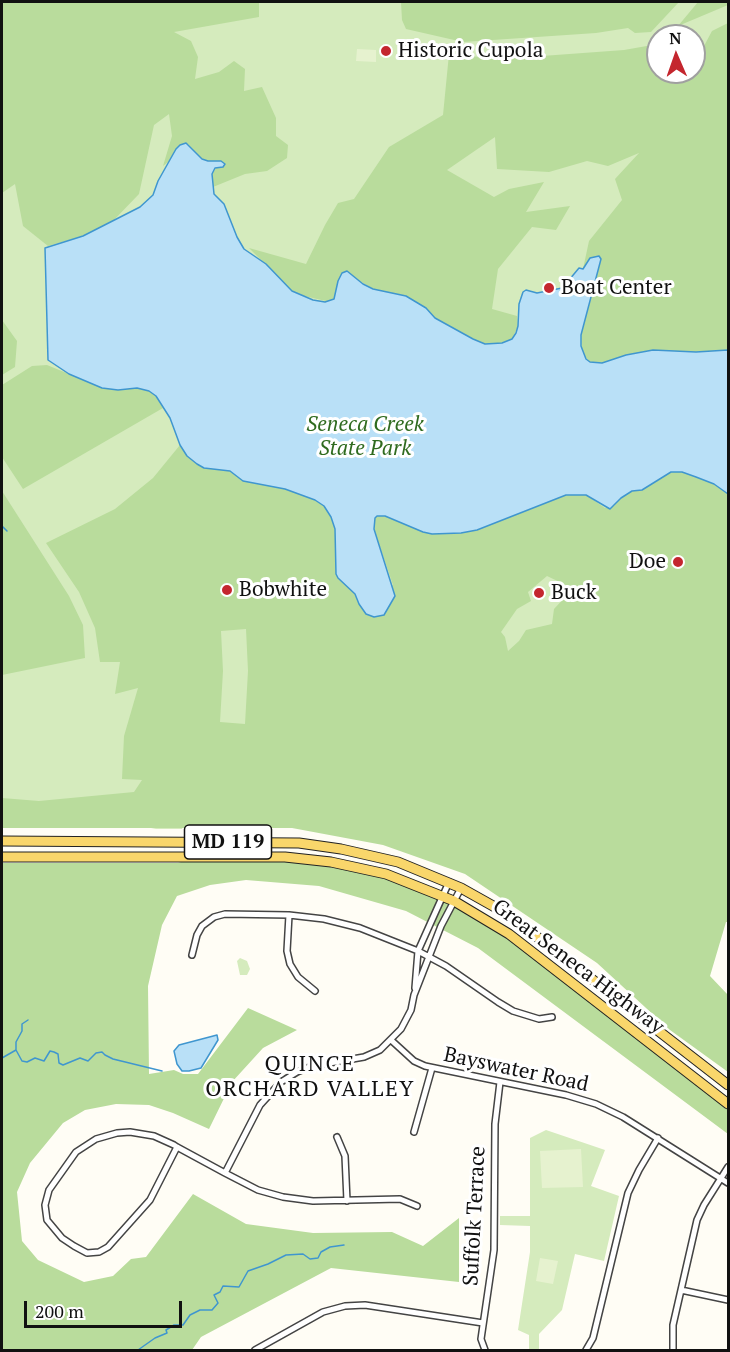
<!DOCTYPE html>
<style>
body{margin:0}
#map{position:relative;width:730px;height:1352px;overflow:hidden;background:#fffdf5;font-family:"PT Serif",serif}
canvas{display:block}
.frame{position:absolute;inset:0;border:3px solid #111;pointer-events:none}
.north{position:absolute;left:646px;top:24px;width:60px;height:60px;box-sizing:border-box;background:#fff;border:2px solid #a0a0a0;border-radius:50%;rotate:358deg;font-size:16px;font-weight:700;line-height:24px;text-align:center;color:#111}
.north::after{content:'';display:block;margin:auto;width:21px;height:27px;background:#c4262e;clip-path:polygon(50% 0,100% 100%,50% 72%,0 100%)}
.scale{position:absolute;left:24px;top:1301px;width:158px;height:27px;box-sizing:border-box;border:3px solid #111;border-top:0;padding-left:8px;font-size:18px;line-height:21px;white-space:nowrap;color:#111;-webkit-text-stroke:4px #fff;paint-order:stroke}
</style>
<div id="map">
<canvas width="730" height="1352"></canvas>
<div class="frame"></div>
<div class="north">N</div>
<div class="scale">200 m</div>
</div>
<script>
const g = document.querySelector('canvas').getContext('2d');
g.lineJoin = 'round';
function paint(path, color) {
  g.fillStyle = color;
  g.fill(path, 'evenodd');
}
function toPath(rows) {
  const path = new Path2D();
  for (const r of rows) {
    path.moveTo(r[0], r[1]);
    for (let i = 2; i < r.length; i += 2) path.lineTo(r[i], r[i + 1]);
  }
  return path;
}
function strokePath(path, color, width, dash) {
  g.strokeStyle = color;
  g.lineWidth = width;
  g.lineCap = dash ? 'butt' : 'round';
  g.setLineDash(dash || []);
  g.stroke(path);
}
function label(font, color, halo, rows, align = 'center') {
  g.font = font + ' "PT Serif",serif';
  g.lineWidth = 6;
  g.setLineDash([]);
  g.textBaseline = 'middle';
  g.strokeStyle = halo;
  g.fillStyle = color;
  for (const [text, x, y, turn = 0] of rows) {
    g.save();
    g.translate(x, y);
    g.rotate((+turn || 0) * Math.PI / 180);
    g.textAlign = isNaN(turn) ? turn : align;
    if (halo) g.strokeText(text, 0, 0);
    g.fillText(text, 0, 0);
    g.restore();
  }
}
paint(toPath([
 [2,2,728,2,728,878,455,859,187,803,182,829,156,829,141,826,2,824],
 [658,36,694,36,694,72,658,72],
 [240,958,247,961,250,969,247,975,240,975,237,961],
 [546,1130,605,1150,591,1186,619,1196,604,1261,575,1254,562,1310,539,1334,539,1350,529,1350,529,1335,518,1330,530,1252,530,1226,500,1225,500,1216,530,1216,530,1138]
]), '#d5ebbd');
paint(toPath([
 [2,2,259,2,259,17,174,32,191,41,198,57,195,79,219,72,234,61,245,69,244,91,262,87,276,118,276,136,288,145,287,158,267,171,245,174,213,187,212,174,221,161,208,161,202,159,188,144,176,149,172,159,163,166,172,136,169,114,154,125,139,194,112,222,83,236,48,246,23,226,15,184,2,193],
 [401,2,679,2,651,32,635,33,628,28,596,33,463,42,406,29,402,20],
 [698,2,728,2,728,5,678,26],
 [728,23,728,350,696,352,653,350,626,355,602,363,590,362,582,353,581,335,601,259,583,269,589,241,622,200,615,179,639,153,608,166,587,161,549,172,497,169,495,137,447,170,494,197,509,189,544,182,526,212,570,206,556,230,532,227,498,269,492,309,517,316,518,326,512,339,502,343,484,344,473,339,435,318,426,308,406,296,373,289,355,278,351,274,342,273,338,281,334,299,330,302,300,295,292,291,249,248,306,264,325,225,338,203,354,199,389,147,443,115,449,54,501,59,624,50,658,44,658,72,694,72,694,45,704,46,712,31],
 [2,320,17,341,15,367,2,375],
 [47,365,69,374,149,391,156,396,163,408,23,489,2,457,2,385,32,366],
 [180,445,187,456,218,469,230,471,243,481,285,489,315,500,324,506,331,517,335,529,336,566,355,594,359,604,393,585,374,529,375,518,377,516,385,515,432,534,461,533,477,530,566,495,586,495,605,508,614,506,621,498,632,491,642,490,671,472,682,472,696,477,714,484,728,494,728,922,726,922,710,976,728,995,728,1039,727,1041,728,1042,728,1072,670,1030,597,963,465,874,383,845,292,828,2,828,2,798,39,801,134,792,142,780,122,779,124,736,138,688,115,694,120,662,100,662,95,628,79,592,46,543,115,509,153,478],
 [547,576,568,586,568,594,554,609,552,624,526,630,519,641,508,651,505,637,501,632,517,609,531,601,528,592],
 [246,629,248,671,245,724,220,722,223,671,221,631],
 [2,491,69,596,83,625,85,658,2,675],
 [196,857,295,858,393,876,465,907,728,1101,728,1134,478,948,406,911,319,886,246,880,210,885,177,896,162,925,148,986,149,1074,174,1070,183,1074,198,1074,248,1008,297,1030,263,1048,232,1082,209,1129,173,1113,149,1105,116,1104,85,1110,63,1123,30,1163,17,1192,22,1241,38,1260,84,1282,113,1276,131,1259,146,1257,193,1194,246,1224,313,1233,392,1232,423,1246,459,1218,459,1282,331,1268,201,1337,192,1350,2,1350,2,863,178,863]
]), '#b9dc9c');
paint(toPath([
 [357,49,376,50,376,62,356,61],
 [581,1149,583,1187,542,1188,540,1151],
 [540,1258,558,1261,553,1284,536,1281]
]), '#e6f2cf');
const water = toPath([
 [186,143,202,159,208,161,221,161,225,164,223,167,215,168,212,174,214,194,224,204,237,237,244,249,266,264,292,291,313,300,325,302,334,299,338,281,342,273,347,271,363,284,373,289,406,296,426,308,435,318,473,339,485,344,502,343,512,339,516,333,518,326,519,304,523,292,526,290,537,293,567,287,571,283,569,280,579,268,583,269,590,258,599,256,601,259,581,335,581,346,586,359,590,362,602,363,626,355,653,350,696,352,728,350,728,494,714,484,696,477,682,472,671,472,642,490,632,491,621,498,610,509,586,495,566,495,477,530,461,533,432,534,423,532,385,516,377,516,375,518,374,529,395,596,384,615,374,617,366,614,359,604,355,594,338,578,336,574,335,529,331,517,324,506,315,500,285,489,243,481,230,471,204,468,197,464,187,456,180,445,170,418,156,396,149,391,137,388,118,390,102,388,69,374,48,360,45,248,83,236,140,207,153,195,158,181,176,149,180,145,186,143],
 [217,1035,218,1040,201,1068,189,1071,182,1071,177,1064,174,1051,179,1045,217,1035]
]);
paint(water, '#b9e0f7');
strokePath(water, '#3f96cf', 1.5);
strokePath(toPath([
 [2,526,7,531],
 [16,1050,16,1042,22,1031,22,1024,28,1020],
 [2,1058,16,1050,22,1061,27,1062,35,1058,44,1061,50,1051,54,1052,58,1054,59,1063,63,1065,80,1058,88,1061,96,1053,102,1052,105,1055,113,1059,162,1071],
 [138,1350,155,1338,167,1333,166,1330,174,1325,183,1325,190,1315,200,1310,212,1310,218,1303,214,1295,220,1292,223,1286,239,1287,248,1271,268,1264,286,1255,303,1254,310,1259,318,1258,321,1252,330,1247,344,1245]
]), '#3f96cf', 1.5);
const minor = toPath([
 [289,915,287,951,290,964,298,977,315,991],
 [192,955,197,935,202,926,214,917,225,914,289,915,324,919,360,928,418,951,446,966,498,1002,513,1011,539,1019,552,1017],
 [415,988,418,951,449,882],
 [391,1040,414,1061,425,1066,566,1095,596,1104,623,1117,728,1183],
 [414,1132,432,1068],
 [337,1137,345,1156,347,1201],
 [177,1147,150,1200,108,1247,99,1252,87,1253,74,1246,62,1238,47,1220,45,1205,49,1190,76,1152,96,1139,117,1133,130,1132,154,1136,174,1145,177,1147,225,1173,258,1190,283,1197,313,1201,400,1199,417,1206],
 [225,1173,260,1105,281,1082,297,1072,312,1066,364,1057,380,1050,401,1029,411,1010,414,995,441,926,461,888],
 [681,1290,728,1300],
 [255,1350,323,1312,345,1306,365,1305,483,1323],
 [485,1350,481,1339,494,1250,495,1124,500,1082],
 [586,1350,593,1338,628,1193,639,1170,658,1138],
 [673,1350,673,1325,697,1220,704,1205,728,1167]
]);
const primary = toPath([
 [2,841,299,843,341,849,398,862,461,888,502,911,544,942,728,1085],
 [2,857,285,857,331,862,386,874,454,901,509,934,728,1104]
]);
strokePath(minor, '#444', 8);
strokePath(primary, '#222', 11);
strokePath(minor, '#fff', 5);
strokePath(primary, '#f9d66b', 9);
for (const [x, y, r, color] of [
 [386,51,6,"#c4262e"],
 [549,288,6,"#c4262e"],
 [678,562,6,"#c4262e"],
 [227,590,6,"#c4262e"],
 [539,593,6,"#c4262e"]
]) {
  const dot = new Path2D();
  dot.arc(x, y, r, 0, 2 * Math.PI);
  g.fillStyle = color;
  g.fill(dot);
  strokePath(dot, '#fff', 2);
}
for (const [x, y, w] of [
 [228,842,87]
]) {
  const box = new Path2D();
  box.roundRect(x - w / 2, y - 17, w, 34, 4.5);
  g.fillStyle = '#fff';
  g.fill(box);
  strokePath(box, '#111', 1.5);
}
label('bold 20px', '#111', null, [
 ["MD 119",228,842]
]);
label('21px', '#111', '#fff', [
 ["Historic Cupola",398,51],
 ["Boat Center",561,288],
 ["Doe",666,562,"right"],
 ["Bobwhite",239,590],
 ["Buck",551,593]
], 'left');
label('italic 21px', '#2f6b1f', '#fff', [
 ["Seneca Creek",365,425],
 ["State Park",365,449]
]);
label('21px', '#111', '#fff', [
 ["Great Seneca Highway",578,967,37],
 ["Bayswater Road",516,1070,12],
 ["Suffolk Terrace",475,1216,-87]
]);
g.letterSpacing = '1.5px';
label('22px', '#111', '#fff', [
 ["QUINCE",310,1065],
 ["ORCHARD VALLEY",310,1090]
]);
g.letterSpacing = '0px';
</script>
